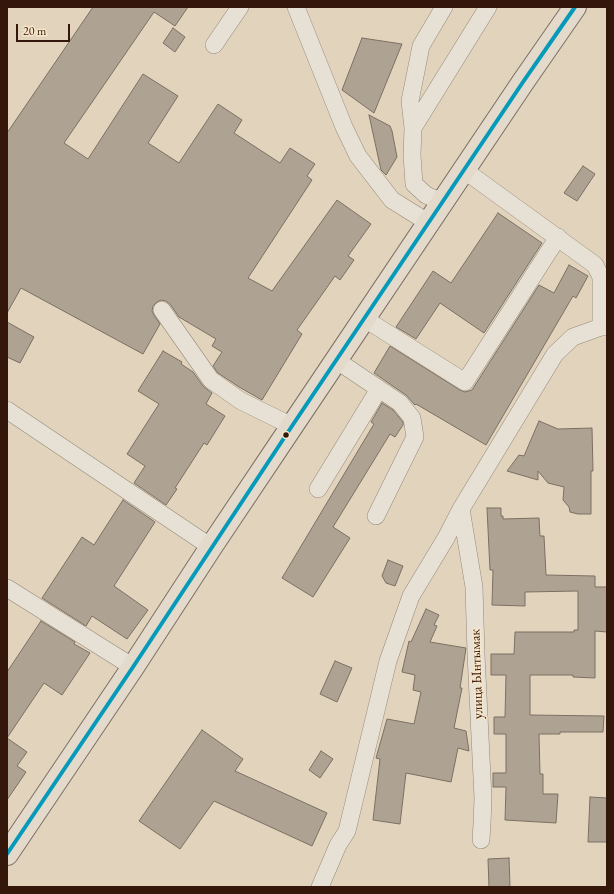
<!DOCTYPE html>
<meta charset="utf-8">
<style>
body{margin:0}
#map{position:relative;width:614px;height:894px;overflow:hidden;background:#e2d4bc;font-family:"EB Garamond",serif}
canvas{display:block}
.frame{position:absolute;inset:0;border:8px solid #34170a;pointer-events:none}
.scale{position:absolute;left:16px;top:24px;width:54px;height:18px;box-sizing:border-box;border:2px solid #34170a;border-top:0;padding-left:5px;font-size:12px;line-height:14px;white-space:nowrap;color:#34170a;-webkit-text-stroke:3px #f7e6c9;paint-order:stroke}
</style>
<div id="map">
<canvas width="614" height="894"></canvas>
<div class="frame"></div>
<div class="scale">20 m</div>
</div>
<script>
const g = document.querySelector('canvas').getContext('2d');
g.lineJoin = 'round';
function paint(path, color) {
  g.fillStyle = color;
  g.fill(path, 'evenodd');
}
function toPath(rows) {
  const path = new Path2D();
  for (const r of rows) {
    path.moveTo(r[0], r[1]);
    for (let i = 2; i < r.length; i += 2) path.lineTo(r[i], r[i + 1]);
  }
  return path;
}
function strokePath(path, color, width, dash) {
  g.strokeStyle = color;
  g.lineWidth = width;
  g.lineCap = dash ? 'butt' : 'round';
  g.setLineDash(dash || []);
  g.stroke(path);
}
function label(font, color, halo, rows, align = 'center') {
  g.font = font + ' "EB Garamond",serif';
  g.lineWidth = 3;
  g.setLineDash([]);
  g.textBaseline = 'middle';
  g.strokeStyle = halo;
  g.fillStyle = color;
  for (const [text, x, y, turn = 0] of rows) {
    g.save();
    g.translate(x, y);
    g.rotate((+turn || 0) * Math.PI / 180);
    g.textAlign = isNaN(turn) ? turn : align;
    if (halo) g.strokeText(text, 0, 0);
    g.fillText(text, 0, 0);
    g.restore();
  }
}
const building = toPath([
 [93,7,188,7,175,26,154,12,64,143,88,159,143,74,178,96,148,143,179,163,218,104,242,120,234,133,280,163,290,148,315,164,307,176,312,180,248,278,272,291,337,200,371,224,348,256,354,260,340,280,335,276,297,330,302,334,262,400,239,387,218,373,213,366,222,352,212,346,216,339,179,317,170,304,166,301,161,300,157,302,153,306,152,311,154,315,160,324,143,354,21,288,7,313,7,133,93,7],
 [173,28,185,37,175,52,163,43,173,28],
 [362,38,402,44,374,113,342,90,362,38],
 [369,115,390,126,392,131,397,157,386,175,381,170,369,115],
 [583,166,595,174,577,201,564,193,583,166],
 [498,213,542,243,484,333,440,303,416,339,396,327,433,271,451,283,498,213],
 [569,265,588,276,576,298,573,296,486,445,416,404,415,405,406,395,374,373,390,346,460,390,465,392,472,390,539,285,554,293,569,265],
 [7,322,34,337,20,363,7,357,7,322],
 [163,351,182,362,181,364,193,372,203,386,212,393,206,404,225,416,207,445,204,443,175,488,177,489,166,505,134,483,145,466,127,454,159,404,138,391,163,351],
 [382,403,393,410,403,422,403,425,395,437,390,434,333,527,350,538,313,597,282,578,374,424,371,422,382,403],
 [539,421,558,429,592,428,593,471,591,471,591,514,578,514,570,512,569,507,563,500,564,487,548,483,538,471,538,480,507,471,519,455,524,456,539,421],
 [123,500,155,522,114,586,148,610,127,639,92,616,86,626,42,598,82,537,94,545,123,500],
 [487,508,501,508,501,516,503,516,503,519,539,518,540,536,544,536,546,575,595,576,595,587,607,587,607,632,595,631,595,678,573,677,573,675,530,675,530,715,604,716,603,732,560,732,560,734,539,734,540,774,543,774,543,794,558,794,556,823,505,820,506,787,493,787,493,773,506,773,506,734,494,734,494,717,505,717,506,675,491,675,491,654,514,654,515,632,574,632,574,630,578,630,578,591,525,592,525,606,492,605,493,570,490,570,487,508],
 [388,560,403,566,395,586,386,583,382,576,388,560],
 [426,609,439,615,434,625,437,626,430,642,466,648,460,688,462,688,454,728,466,731,469,751,458,748,451,782,406,773,400,824,373,820,380,759,376,758,387,719,414,724,421,692,413,690,415,675,402,672,409,641,411,642,426,609],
 [41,621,75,642,74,644,90,653,62,695,44,683,7,738,27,752,17,766,26,772,7,800,7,672,41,621],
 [335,661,352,668,337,702,320,694,335,661],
 [202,730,243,759,235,771,327,813,312,846,214,801,180,849,139,821,202,730],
 [321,751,333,759,320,778,309,770,321,751],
 [590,797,607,798,607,842,588,842,590,797],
 [509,858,510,887,489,887,488,859,509,858]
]);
paint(building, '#aea393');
strokePath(building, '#7b6f62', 1);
const minor = toPath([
 [296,7,344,127,358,156,392,200,429,223],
 [214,45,240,7],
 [413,128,488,7],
 [464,170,595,265,601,277,601,327],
 [442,202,426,195,414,184,412,155,413,128,410,101,421,46,444,7],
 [162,310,211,380,241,401,292,426],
 [365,319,465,382,558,237],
 [336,360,400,403,412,418,415,437,376,516],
 [7,410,211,547],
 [318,489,379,389],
 [461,509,474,587,476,654,483,798,482,824,481,840],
 [7,588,133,667],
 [320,887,338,845,347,831,388,661,411,596,446,538,461,509,555,354,573,337,601,327,607,327]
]);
const major = toPath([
 [7,854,133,667,211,547,292,426,523,82,575,7]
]);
strokePath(minor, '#948879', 18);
strokePath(major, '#7b6f62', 24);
strokePath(minor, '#e7e0d4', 17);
strokePath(major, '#e3dacc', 22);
strokePath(toPath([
 [7,854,133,667,292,426,523,82,575,7]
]), '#059aba', 4);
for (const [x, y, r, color] of [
 [286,435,3.5,"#34170a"]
]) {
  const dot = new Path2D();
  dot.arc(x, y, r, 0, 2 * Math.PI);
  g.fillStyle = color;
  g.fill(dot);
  strokePath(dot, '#f7e6c9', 1.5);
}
label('14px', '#34170a', '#f7e6c9', [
 ["улица Ынтымак",477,674,-92]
]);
</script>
